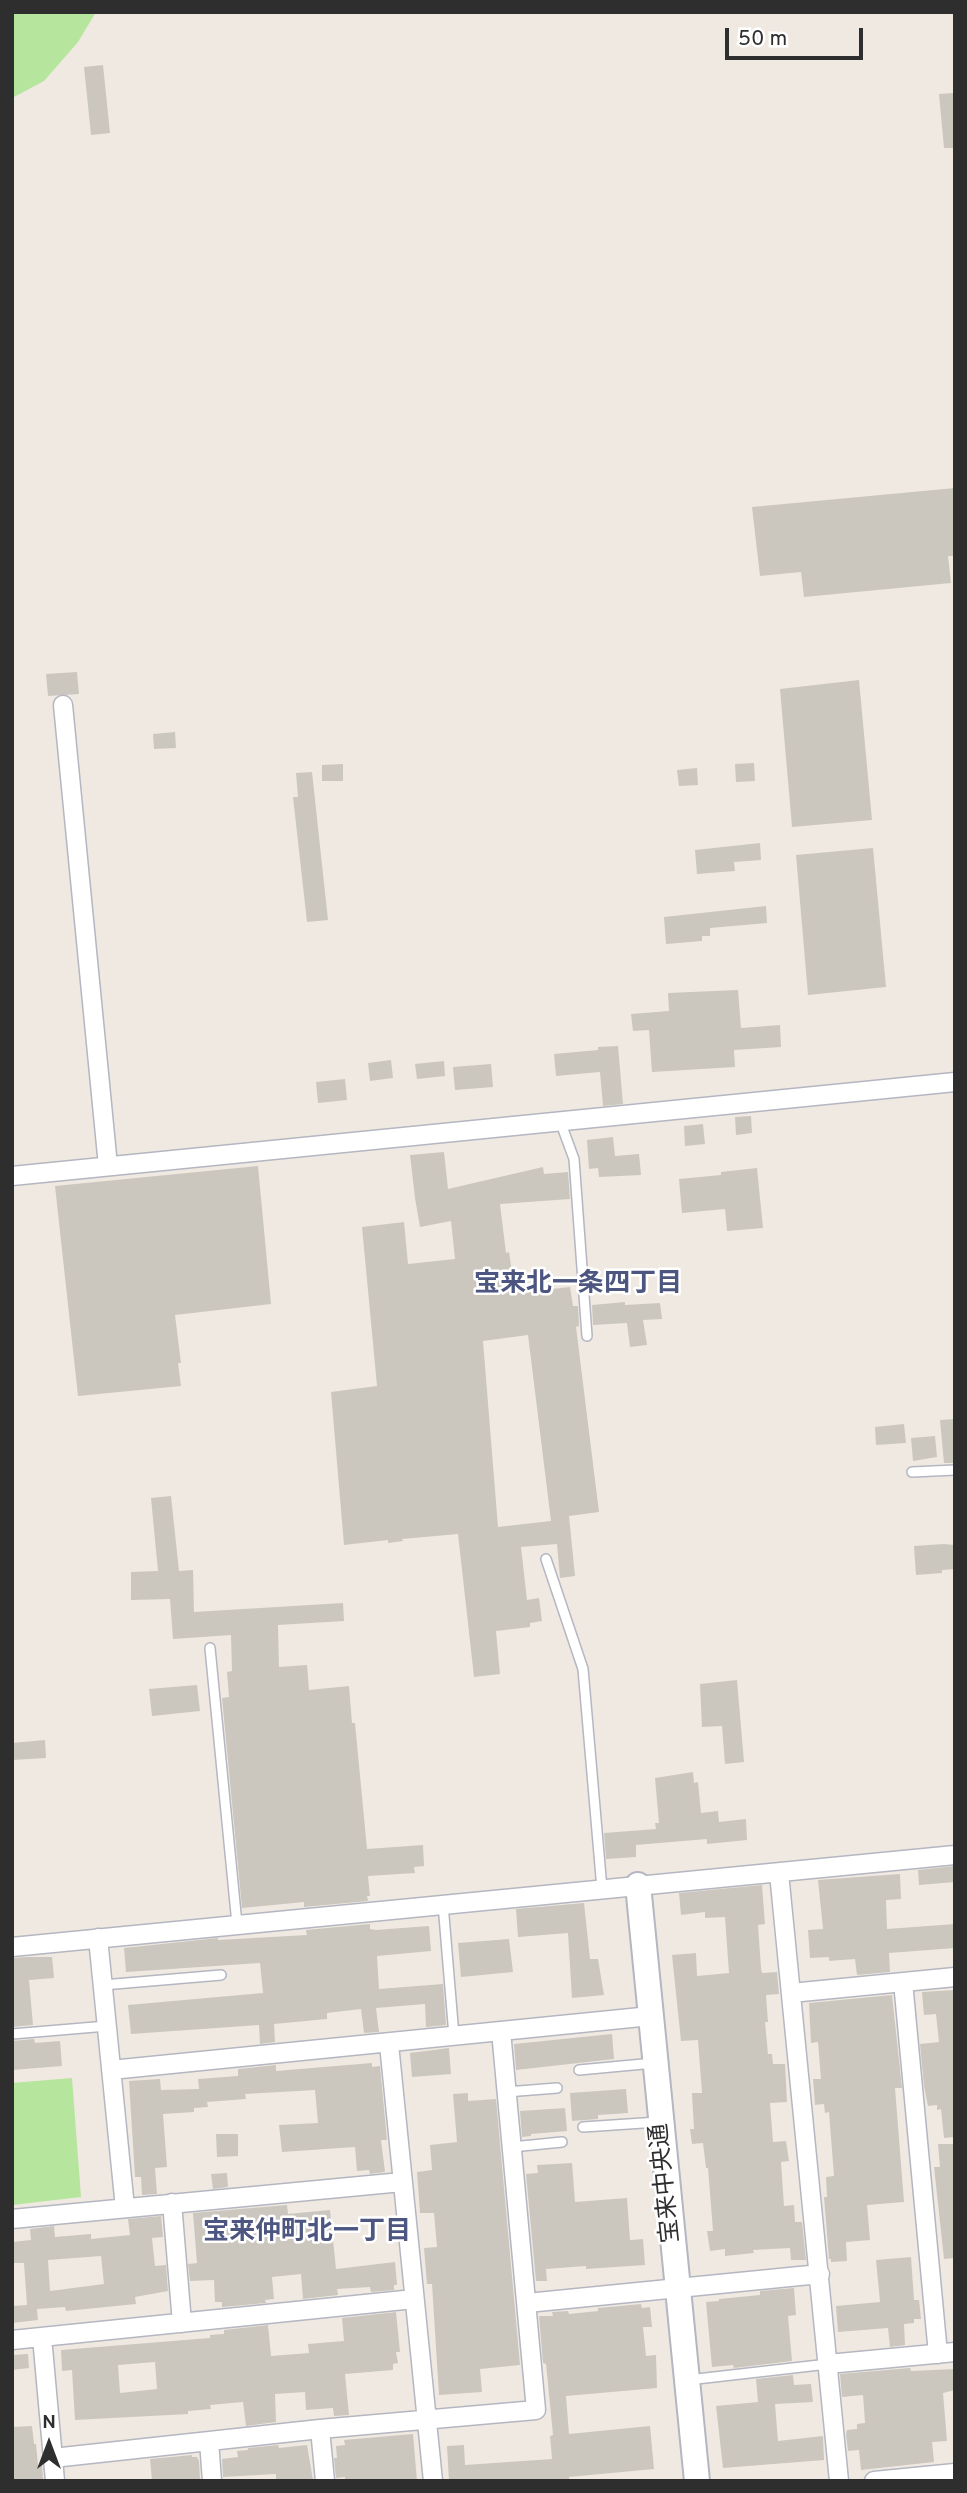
<!DOCTYPE html>
<meta charset="utf-8">
<style>
body{margin:0}
#map{position:relative;width:967px;height:2493px;overflow:hidden;background:#efe9e1;font-family:Overpass,sans-serif}
canvas{display:block}
.frame{position:absolute;inset:0;border:14px solid #2e2e2e;pointer-events:none}
.north{position:absolute;left:14px;top:2409px;width:70px;height:70px;-webkit-text-stroke:5px #fff;paint-order:stroke;rotate:0deg;font-size:19px;font-weight:700;line-height:28px;text-align:center;color:#2e2e2e}
.north::after{content:'';display:block;margin:auto;width:24px;height:32px;background:#2e2e2e;clip-path:polygon(50% 0,100% 100%,50% 72%,0 100%)}
.scale{position:absolute;left:725px;top:28px;width:138px;height:32px;box-sizing:border-box;border:4px solid #2e2e2e;border-top:0;padding-left:9px;font-size:21px;line-height:24px;white-space:nowrap;color:#2e2e2e;-webkit-text-stroke:5px #fff;paint-order:stroke}
</style>
<div id="map">
<canvas width="967" height="2493"></canvas>
<div class="frame"></div>
<div class="north">N</div>
<div class="scale">50 m</div>
</div>
<script>
const g = document.querySelector('canvas').getContext('2d');
g.lineJoin = 'round';
function paint(path, color) {
  g.fillStyle = color;
  g.fill(path, 'evenodd');
}
function toPath(rows) {
  const path = new Path2D();
  for (const r of rows) {
    path.moveTo(r[0], r[1]);
    for (let i = 2; i < r.length; i += 2) path.lineTo(r[i], r[i + 1]);
  }
  return path;
}
function strokePath(path, color, width, dash) {
  g.strokeStyle = color;
  g.lineWidth = width;
  g.lineCap = dash ? 'butt' : 'round';
  g.setLineDash(dash || []);
  g.stroke(path);
}
function label(font, color, halo, rows, align = 'center') {
  g.font = font + ' Overpass,"Noto Sans JP",sans-serif';
  g.lineWidth = 5;
  g.setLineDash([]);
  g.textBaseline = 'middle';
  g.strokeStyle = halo;
  g.fillStyle = color;
  for (const [text, x, y, turn = 0] of rows) {
    g.save();
    g.translate(x, y);
    g.rotate((+turn || 0) * Math.PI / 180);
    g.textAlign = isNaN(turn) ? turn : align;
    if (halo) g.strokeText(text, 0, 0);
    g.fillText(text, 0, 0);
    g.restore();
  }
}
paint(toPath([
 [12,12,96,12,78,42,44,81,12,98],
 [72,2078,81,2197,12,2205,12,2083]
]), '#b6e59e');
paint(toPath([
 [103,65,110,133,91,135,84,67],
 [953,93,955,148,944,148,939,94],
 [955,488,955,556,948,556,951,583,804,597,801,572,760,576,752,507],
 [77,672,79,694,48,696,46,674],
 [859,680,872,820,792,827,780,689],
 [175,732,176,748,154,749,153,734],
 [754,763,755,781,736,782,735,764],
 [343,764,343,781,322,781,322,765],
 [697,768,698,785,679,786,677,770],
 [312,772,328,920,307,922,293,797,298,797,296,773],
 [760,843,761,860,734,862,735,871,697,874,695,850],
 [873,848,886,987,808,995,796,855],
 [766,906,767,923,710,928,710,936,702,936,702,941,666,944,664,917],
 [738,990,741,1028,780,1025,781,1047,734,1050,735,1067,652,1072,649,1030,633,1031,631,1014,669,1011,668,993],
 [618,1046,623,1104,603,1106,600,1072,556,1076,554,1054,598,1050,598,1047],
 [391,1060,393,1078,370,1081,368,1063],
 [444,1061,445,1076,417,1079,415,1064],
 [491,1064,493,1087,455,1090,453,1067],
 [345,1079,347,1100,318,1103,316,1082],
 [751,1116,752,1133,736,1135,735,1117],
 [703,1124,705,1144,685,1146,684,1126],
 [613,1137,615,1156,639,1154,641,1175,599,1177,598,1168,589,1169,587,1140],
 [444,1152,448,1189,543,1167,544,1174,568,1172,570,1199,500,1204,506,1253,509,1252,515,1293,570,1287,573,1306,578,1306,579,1326,576,1327,599,1512,569,1516,575,1576,560,1578,557,1544,521,1547,527,1600,539,1598,542,1621,530,1623,530,1627,496,1631,500,1674,474,1677,458,1534,402,1539,403,1541,388,1543,388,1540,344,1545,331,1392,377,1386,362,1227,404,1222,408,1264,455,1259,451,1221,420,1227,415,1198,410,1155],
 [528,1335,551,1521,498,1527,483,1341],
 [258,1166,271,1304,175,1315,181,1363,178,1363,181,1386,78,1396,55,1186],
 [757,1168,763,1228,727,1231,725,1209,682,1213,679,1179,721,1175,721,1172],
 [625,1302,625,1305,660,1303,662,1319,643,1320,647,1345,630,1347,627,1323,593,1325,592,1305],
 [955,1419,955,1463,944,1463,940,1420],
 [904,1424,906,1443,876,1445,875,1427],
 [935,1436,937,1457,913,1461,911,1438],
 [171,1496,179,1571,193,1570,194,1612,343,1603,344,1621,278,1625,279,1667,307,1665,309,1690,349,1686,352,1723,355,1723,367,1849,423,1845,424,1866,414,1867,415,1873,368,1876,370,1896,367,1896,368,1901,304,1907,304,1902,242,1908,222,1698,229,1697,227,1672,232,1671,231,1635,173,1639,170,1599,131,1600,131,1572,158,1571,151,1498],
 [944,1544,955,1545,955,1569,942,1570,942,1573,916,1575,914,1546],
 [737,1680,744,1762,725,1764,722,1726,702,1727,700,1684],
 [197,1685,200,1711,152,1716,149,1689],
 [45,1740,46,1758,12,1760,12,1743],
 [693,1772,694,1783,698,1782,701,1813,718,1811,719,1822,746,1819,747,1840,707,1844,707,1839,636,1845,636,1857,606,1859,604,1833,656,1829,655,1823,659,1823,655,1778],
 [955,1866,955,1882,919,1885,918,1870],
 [900,1874,901,1899,886,1900,887,1929,955,1924,955,1948,889,1953,890,1972,857,1975,855,1959,829,1961,829,1957,810,1958,808,1930,823,1929,818,1880],
 [762,1885,765,1924,758,1925,761,1968,762,1973,777,1972,779,1994,766,1995,768,2022,765,2022,768,2054,772,2054,773,2064,785,2064,787,2102,770,2103,773,2142,786,2141,789,2161,781,2162,784,2206,794,2205,795,2222,802,2222,806,2260,791,2260,790,2248,753,2250,754,2253,725,2256,725,2249,710,2251,707,2231,713,2231,708,2168,706,2168,703,2143,692,2144,690,2129,694,2129,692,2093,702,2093,698,2040,681,2041,672,1955,696,1953,697,1976,729,1973,725,1917,705,1918,705,1912,681,1915,679,1893],
 [584,1903,590,1959,598,1959,604,1995,572,1998,568,1933,518,1937,516,1909],
 [370,1924,370,1929,376,1930,429,1926,431,1951,377,1956,379,1989,443,1984,446,2025,426,2027,425,2004,376,2008,379,2032,364,2033,361,2009,327,2013,327,2019,274,2024,275,2042,260,2044,259,2025,131,2034,128,2005,263,1993,260,1963,126,1972,124,1948,218,1938,218,1940,307,1935,306,1930],
 [509,1939,513,1972,461,1977,458,1943],
 [27,1957,52,1957,54,1978,29,1980,33,2025,12,2027,12,1958],
 [955,1990,955,2137,944,2138,941,2109,937,2110,937,2105,928,2106,924,2086,920,2044,939,2042,936,2014,924,2015,922,1992],
 [892,1995,902,2088,895,2088,904,2202,867,2205,870,2240,846,2242,847,2261,831,2262,831,2259,829,2259,824,2197,827,2197,826,2177,834,2176,829,2112,825,2113,824,2104,815,2105,813,2079,821,2079,818,2042,811,2043,809,2003],
 [612,2034,614,2059,516,2070,514,2044],
 [34,2039,35,2043,60,2041,62,2066,12,2070,12,2041],
 [449,2048,451,2074,412,2077,410,2053],
 [372,2063,372,2067,380,2066,387,2140,381,2140,385,2172,370,2174,369,2170,357,2171,355,2147,282,2152,279,2125,318,2123,315,2090,245,2094,246,2099,207,2102,208,2107,194,2108,194,2112,163,2114,167,2167,155,2168,157,2194,142,2195,141,2177,135,2177,129,2081,160,2079,161,2090,199,2089,198,2079,238,2076,238,2069,276,2065,276,2071],
 [626,2089,628,2113,598,2115,598,2119,572,2121,570,2093],
 [468,2093,468,2101,496,2099,520,2365,480,2369,482,2392,439,2395,432,2284,427,2284,424,2248,437,2247,434,2213,420,2213,417,2172,432,2170,430,2145,457,2142,453,2094],
 [565,2108,567,2131,531,2134,531,2136,522,2137,520,2111],
 [216,2134,238,2134,238,2156,217,2157],
 [938,2144,955,2144,955,2258,944,2259,934,2167,940,2167],
 [572,2163,575,2202,627,2198,630,2240,643,2239,645,2265,586,2269,586,2266,546,2269,547,2281,536,2281,526,2174,538,2173,537,2165],
 [227,2173,228,2187,213,2189,211,2174],
 [287,2205,288,2214,330,2210,336,2269,395,2262,397,2285,394,2285,394,2290,371,2292,370,2287,337,2289,338,2295,303,2299,301,2274,272,2277,274,2299,265,2300,266,2303,222,2307,222,2302,215,2302,214,2280,190,2281,188,2264,197,2263,193,2213],
 [161,2216,163,2237,152,2238,155,2266,166,2265,168,2291,135,2297,136,2304,66,2311,65,2307,37,2309,38,2320,12,2323,12,2306,27,2305,24,2263,12,2263,12,2242,31,2240,30,2229,54,2226,55,2237,91,2234,91,2239,130,2235,128,2219],
 [101,2256,104,2284,50,2291,48,2260],
 [911,2257,914,2300,919,2300,921,2319,914,2319,914,2323,904,2324,905,2345,890,2347,888,2328,838,2332,836,2306,880,2302,876,2260],
 [794,2288,796,2315,788,2316,792,2361,734,2368,733,2365,712,2367,706,2302,719,2301,719,2299,760,2295,760,2291],
 [641,2304,642,2308,650,2307,652,2327,643,2327,646,2356,656,2355,657,2388,566,2396,569,2434,650,2426,654,2469,569,2477,569,2481,449,2481,447,2446,464,2445,465,2465,552,2459,550,2436,553,2435,548,2384,546,2364,543,2363,539,2316,553,2316,552,2312,568,2311,569,2314,598,2311,598,2308],
 [396,2312,400,2352,396,2352,398,2363,393,2364,393,2370,345,2374,349,2415,334,2416,333,2408,306,2410,305,2392,275,2394,276,2422,246,2426,243,2402,210,2405,211,2409,188,2411,188,2414,75,2420,72,2370,62,2371,61,2350,210,2338,210,2335,224,2334,224,2330,268,2325,271,2356,309,2353,308,2344,344,2341,342,2318],
 [155,2362,157,2389,120,2393,118,2365],
 [28,2354,29,2368,12,2370,12,2355],
 [910,2368,911,2371,955,2369,955,2390,943,2393,947,2441,932,2442,934,2462,861,2470,859,2450,848,2451,846,2434,847,2430,857,2429,857,2424,865,2423,863,2395,842,2397,840,2374],
 [793,2375,794,2385,811,2384,813,2402,775,2404,778,2441,823,2436,824,2460,723,2468,716,2406,758,2402,756,2379],
 [32,2426,34,2444,36,2444,38,2465,42,2464,43,2479,12,2481,12,2427],
 [413,2434,417,2481,345,2481,345,2477,336,2478,334,2458,337,2458,336,2446,345,2445,344,2440],
 [278,2445,279,2448,307,2445,313,2480,276,2481,276,2474,223,2477,222,2459,238,2457,237,2451,248,2450,248,2448],
 [192,2455,192,2457,197,2457,199,2461,200,2479,152,2481,150,2459]
]), '#cbc7bf');
const lane = toPath([
 [560,1121,574,1159,587,1336],
 [912,1472,955,1470],
 [546,1559,583,1669,602,1889],
 [210,1648,237,1924],
 [443,1904,454,2036],
 [103,1985,221,1975],
 [12,2034,107,2026],
 [579,2070,654,2063],
 [506,2092,557,2088],
 [583,2127,658,2122],
 [512,2147,562,2142],
 [688,2380,828,2364]
]);
const street = toPath([
 [63,705,108,1166],
 [12,1176,955,1082],
 [779,1873,839,2481],
 [98,1938,125,2208],
 [12,1947,955,1855],
 [903,1982,938,2354],
 [791,1993,955,1977],
 [389,2044,433,2481],
 [111,2070,651,2016],
 [172,2203,182,2323],
 [12,2219,402,2182],
 [527,2303,820,2274],
 [42,2337,55,2481],
 [12,2340,414,2299],
 [828,2364,955,2352],
 [320,2429,325,2481],
 [209,2441,212,2481],
 [53,2458,320,2429,536,2410,501,2031],
 [874,2481,955,2473]
]);
const secondary = toPath([
 [638,1885,697,2481]
]);
strokePath(lane, '#b4b7c1', 12);
strokePath(street, '#b4b7c1', 21);
strokePath(secondary, '#b4b7c1', 28);
strokePath(lane, '#fff', 9);
strokePath(street, '#fff', 18);
strokePath(secondary, '#fff', 24);
label('24px', '#2e2e2e', '#fff', [
 ["宝来中央通",667,2183,-96]
]);
label('bold 26px', '#4d5680', '#fff', [
 ["宝来北一条四丁目",578,1286],
 ["宝来仲町北一丁目",307,2234]
]);
</script>
